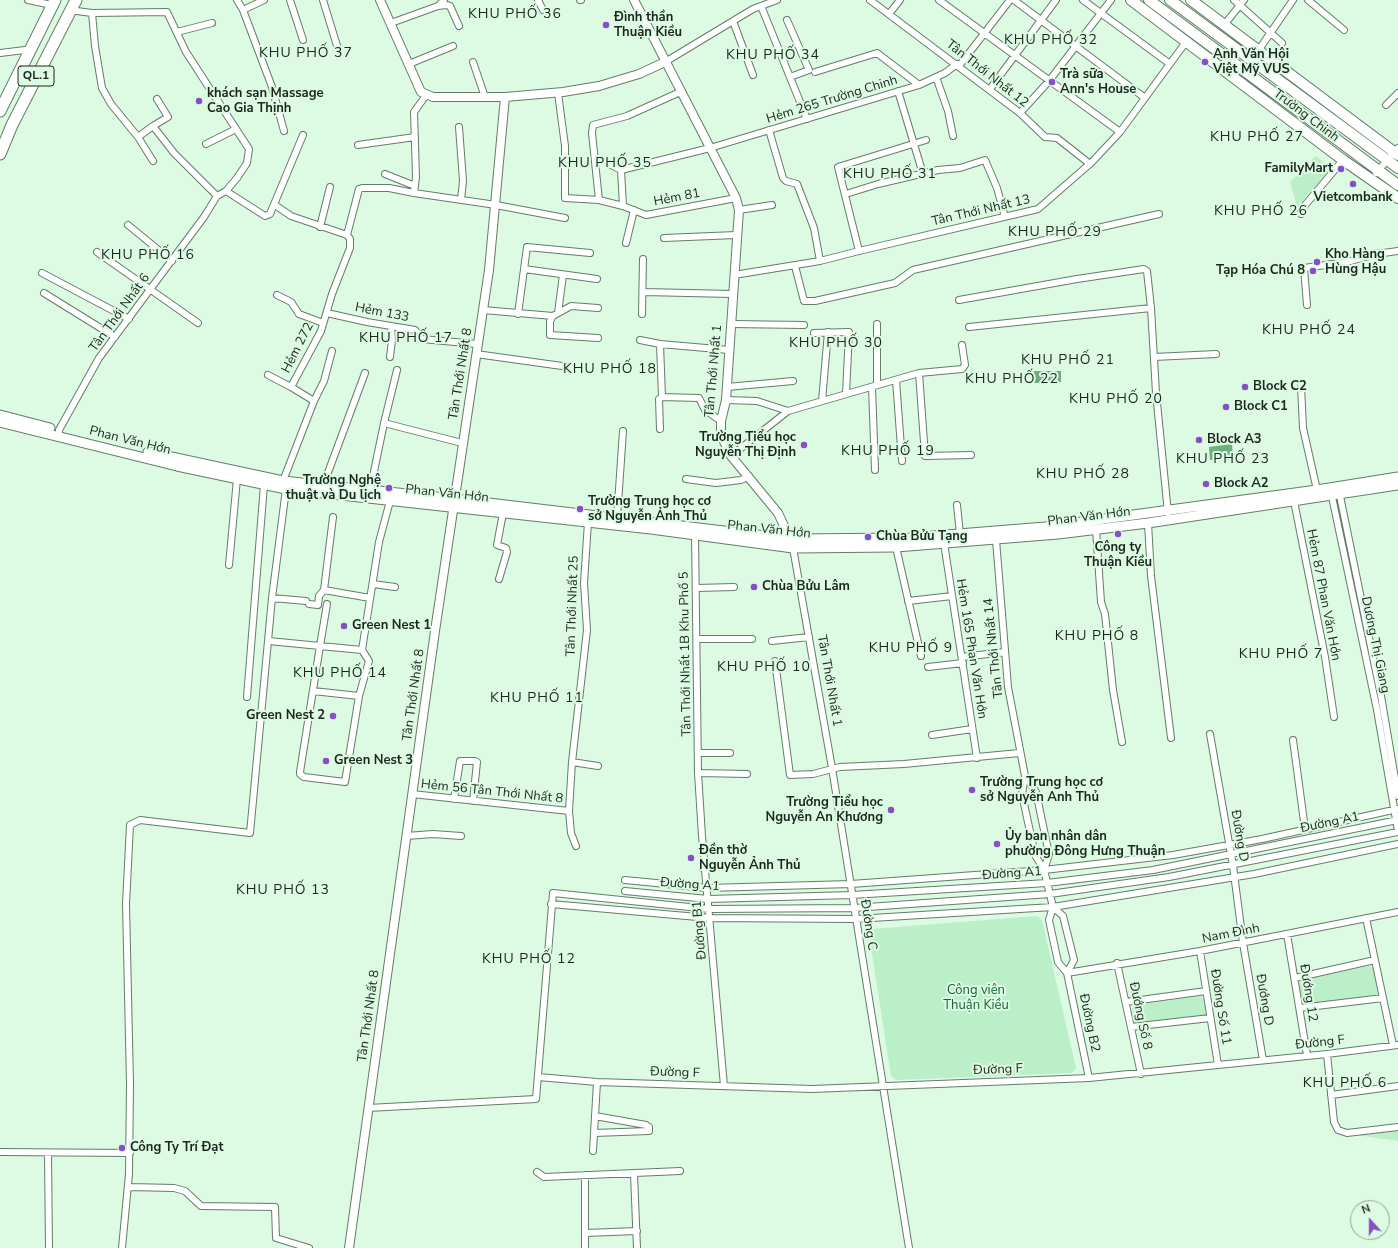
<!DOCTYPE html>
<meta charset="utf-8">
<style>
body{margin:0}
#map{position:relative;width:1398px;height:1248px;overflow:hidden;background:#ddfae3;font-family:"Nunito Sans",sans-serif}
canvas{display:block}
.north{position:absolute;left:1350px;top:1200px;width:40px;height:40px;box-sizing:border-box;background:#ddfae3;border:1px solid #8fa594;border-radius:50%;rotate:339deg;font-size:11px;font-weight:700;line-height:16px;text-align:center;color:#1b261e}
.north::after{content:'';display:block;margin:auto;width:14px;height:18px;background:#864fc6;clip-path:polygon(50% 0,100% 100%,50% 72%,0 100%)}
</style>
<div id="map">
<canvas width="1398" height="1248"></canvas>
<div class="north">N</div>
</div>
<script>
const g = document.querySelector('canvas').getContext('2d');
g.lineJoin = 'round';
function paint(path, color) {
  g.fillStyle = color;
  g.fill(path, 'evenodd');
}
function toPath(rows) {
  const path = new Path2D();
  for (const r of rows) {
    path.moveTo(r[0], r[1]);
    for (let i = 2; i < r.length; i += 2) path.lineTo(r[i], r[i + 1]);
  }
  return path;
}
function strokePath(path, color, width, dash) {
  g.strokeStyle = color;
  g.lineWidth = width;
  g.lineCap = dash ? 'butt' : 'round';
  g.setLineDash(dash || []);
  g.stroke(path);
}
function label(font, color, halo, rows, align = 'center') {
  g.font = font + ' "Nunito Sans",sans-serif';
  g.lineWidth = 4;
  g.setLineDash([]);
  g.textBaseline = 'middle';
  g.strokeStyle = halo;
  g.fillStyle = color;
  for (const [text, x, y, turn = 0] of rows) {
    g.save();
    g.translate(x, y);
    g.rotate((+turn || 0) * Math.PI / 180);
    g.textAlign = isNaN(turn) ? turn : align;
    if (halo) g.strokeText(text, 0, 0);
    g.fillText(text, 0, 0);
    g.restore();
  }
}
paint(toPath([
 [1316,156,1331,168,1297,207,1290,182],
 [1037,916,1042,920,1076,1068,1072,1073,896,1080,891,1076,869,934,872,929],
 [1370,966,1374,969,1379,993,1378,996,1306,1005,1302,1003,1299,984,1302,980],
 [1200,996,1205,1000,1206,1016,1138,1024,1134,1021,1132,1008,1137,1005],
 [1398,1128,1398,1141,1349,1134]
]), '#bbefc8');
paint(toPath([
 [1034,371,1061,371,1061,382,1034,383],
 [1232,444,1233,457,1210,460,1209,447]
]), '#6aaf7d');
const minor = toPath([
 [28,0,52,5],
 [237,0,243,10,264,0],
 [290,0,303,40],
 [323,0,338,49],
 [538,0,543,10],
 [580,0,581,0],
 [870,0,1020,113,1045,137,1057,138,1090,164],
 [939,0,1120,132],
 [1014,0,1145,98],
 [1083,0,1170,64],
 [1234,0,1282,43],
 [1308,0,1344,30],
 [438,6,446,5,450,6,459,26],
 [761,6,807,119],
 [243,10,272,87,284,131],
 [92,13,95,46,102,88,111,104,138,137,153,126],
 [889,14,900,0],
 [787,20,809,70,790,77],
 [733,21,753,75],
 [391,23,438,6,444,0],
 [1224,25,1244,0],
 [177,32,212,23],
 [1258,51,1293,0],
 [0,53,25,50],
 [473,62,485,97],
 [665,62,753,9,777,0],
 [409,64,453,46],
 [959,66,1010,0],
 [815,72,877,53,919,85],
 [936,77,948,111,953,136],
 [990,89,1056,0],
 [898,91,923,174],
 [680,92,627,116,593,125,592,133,599,200,623,206,646,215,736,198],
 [558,93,565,146,565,198,599,200],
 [427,94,414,112,416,177,414,193,496,205,565,218],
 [157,99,168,117,153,126,174,153,217,196],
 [1386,105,1398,93],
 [1020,113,1049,81,1111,0],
 [459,127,463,181,461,200],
 [769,130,783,178,786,181,797,184,814,228,820,261],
 [138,137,153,161],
 [206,144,236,129],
 [358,145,415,137],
 [609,164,621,170,623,206],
 [621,170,710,148,919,85,945,73,957,64],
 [1376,173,1398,148],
 [385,174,415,186],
 [226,191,265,216,270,214,303,135],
 [846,194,878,184,938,170,960,168,985,160,997,188,1005,217],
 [275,205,291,216,347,235],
 [739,210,772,205],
 [1301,214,1301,210,1343,160],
 [128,225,172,261],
 [320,227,330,187],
 [347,235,359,189,362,188,389,188,414,193],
 [664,238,736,235],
 [626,243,634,210],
 [859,251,838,167,926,140],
 [97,252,198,323],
 [795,266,804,301,815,301,895,283,913,270,1159,214],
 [524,269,597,279],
 [42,273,129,319],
 [734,275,820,261,859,251,1038,209,1092,162,1120,132,1186,42],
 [644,292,732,294],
 [44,293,115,337],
 [277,295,291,302,299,314,323,323],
 [959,300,1077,279,1144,269,1147,271,1151,308,1156,393,1168,513],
 [1307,305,1304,268,1347,262,1376,254,1398,251],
 [483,310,553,316,571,306,598,308],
 [327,313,367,322,415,330,422,339,477,344],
 [558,313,563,275],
 [518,314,527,247,590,253],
 [642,314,643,259],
 [553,316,550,321,550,335,598,338],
 [731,324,804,325],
 [969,327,1151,308],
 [814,333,849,332,846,394],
 [640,340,660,344],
 [476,354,562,366],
 [390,357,392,340,391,326],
 [1154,357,1216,354],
 [397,370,384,423,462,443],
 [919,373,925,456,971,455],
 [268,375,291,387],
 [896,380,902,461],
 [877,385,877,324],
 [1301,386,1303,428,1317,490],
 [727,387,793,381],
 [872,387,875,470],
 [662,397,699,398,705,410,721,421],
 [726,400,757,401,788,411],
 [314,401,324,381,332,351],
 [822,401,828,332],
 [660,429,659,399,662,397,660,344,729,350],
 [59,436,59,430,99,358,204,217,217,196,226,191,237,178,247,163,249,149,186,52,167,12,92,13,69,10],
 [731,456,788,411,919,373,962,369,965,365,962,345],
 [686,479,716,483,741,480,749,476],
 [283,481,314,401,291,387,321,331,332,294,350,248,350,239,347,235],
 [323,486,365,373],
 [370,491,384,423],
 [1339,491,1381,696,1398,796],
 [1331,492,1377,710,1398,831],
 [1294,501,1325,657,1334,717],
 [957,505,960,534],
 [617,518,623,431],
 [1148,523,1151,576,1171,738],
 [1096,529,1101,602,1105,614,1113,690,1122,742],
 [695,534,698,773,702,836,724,1086],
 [996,540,1008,687,1025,776,1036,792,1049,854,1044,870],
 [944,543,977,758],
 [896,547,921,656],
 [793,548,832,768,909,1248],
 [229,565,237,479],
 [499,579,507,552,506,548,497,545,503,513],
 [373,584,395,587],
 [696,588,734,587],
 [324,590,333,517],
 [272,598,306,601],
 [908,601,952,596],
 [309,604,318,605,319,596,324,590,370,598],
 [698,639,752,639],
 [269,641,320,646,362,650,369,661,359,696,345,782,304,777,300,774,300,772,320,646,327,604],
 [772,641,809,637],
 [362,650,379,542,390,501],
 [962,657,1005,652],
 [775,661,790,775,813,774,840,767,904,764,1019,753],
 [928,667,963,663],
 [313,691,359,696],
 [247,697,264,485],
 [1210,734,1233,866,1243,943,1263,1060],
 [932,735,972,729],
 [1293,740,1305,829],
 [698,753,730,753],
 [572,762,598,766],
 [698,773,747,774],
 [1025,776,1022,794,1035,855,1044,870,1053,907,1049,920,1058,962,1067,973,1089,1078],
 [412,794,569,811],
 [454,799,460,761,475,761,477,762,473,801],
 [406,836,433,834,461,836],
 [576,846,571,833,569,811,572,762,587,630,584,583,588,522],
 [625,880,707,888,851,884,1044,870,1173,855,1262,839,1398,809],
 [625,891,708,899,852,895,1047,883,1153,870,1398,820],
 [551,904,709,918,855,919,1053,907,1254,874,1398,844],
 [1053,907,1063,916,1074,960,1067,973],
 [1366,918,1393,1045],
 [1287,934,1307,1055],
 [1200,951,1218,1065],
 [1117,963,1141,1074],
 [1067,973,1200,951,1398,912],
 [1295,978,1375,960],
 [1126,1002,1206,991],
 [1300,1008,1383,998],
 [1131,1027,1210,1018],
 [1327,1054,1334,1122,1338,1130,1347,1133,1398,1127],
 [538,1077,597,1082,812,1089,1089,1078,1327,1054,1398,1045],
 [1331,1095,1398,1086],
 [368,1108,536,1099,553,893,709,909,854,908,1050,894,1169,877,1398,832],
 [594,1133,649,1131,649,1127,646,1125,595,1116],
 [593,1151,597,1082],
 [0,1152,130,1153],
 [48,1153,49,1248],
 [537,1172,544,1177,680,1171],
 [634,1174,637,1248],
 [129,1187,174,1188,185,1191,201,1206,275,1207,276,1238,309,1248],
 [585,1233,637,1231],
 [122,1248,129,1174,130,1084,126,904,130,825,140,820,250,833,272,598,286,489],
 [585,1248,585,1175]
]);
const tertiary = toPath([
 [380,0,421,92,433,97,505,97,563,92,599,86,639,74,665,62],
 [634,0,736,198,739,210,726,400,721,421,721,435,731,456,778,513,792,543],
 [349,1248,435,631,489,270,505,97]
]);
const secondary = toPath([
 [0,415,50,428],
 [0,422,177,466,286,489,651,529,793,548,896,547,1058,534,1148,523,1398,485],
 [148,452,283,481,455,499,791,539,909,538,1045,527,1317,490,1398,477]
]);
const primary = toPath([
 [1131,0,1343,160,1398,198],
 [1149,0,1398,185],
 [1170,0,1398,168],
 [1191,0,1398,155]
]);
const trunk = toPath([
 [0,111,55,0],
 [0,154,12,125,76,0]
]);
strokePath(minor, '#637d69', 8);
strokePath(tertiary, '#637d69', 10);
strokePath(secondary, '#637d69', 11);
strokePath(primary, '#637d69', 12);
strokePath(trunk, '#637d69', 13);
strokePath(minor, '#fff', 6);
strokePath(tertiary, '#fff', 8);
strokePath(secondary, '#fff', 9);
strokePath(primary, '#fff', 10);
strokePath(trunk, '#fff', 11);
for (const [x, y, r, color] of [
 [606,25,4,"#864fc6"],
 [1205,62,4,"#864fc6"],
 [1052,82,4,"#864fc6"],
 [199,101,4,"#864fc6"],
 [1341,169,4,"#864fc6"],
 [1353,184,4,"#864fc6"],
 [1317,262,4,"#864fc6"],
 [1313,271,4,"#864fc6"],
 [1245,387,4,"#864fc6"],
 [1226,407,4,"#864fc6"],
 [1199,440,4,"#864fc6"],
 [804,445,4,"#864fc6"],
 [1206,484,4,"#864fc6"],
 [389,488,4,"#864fc6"],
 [580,509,4,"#864fc6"],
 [1118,534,4,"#864fc6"],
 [868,537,4,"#864fc6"],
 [754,587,4,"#864fc6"],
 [344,626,4,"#864fc6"],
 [333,716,4,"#864fc6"],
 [326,761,4,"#864fc6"],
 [972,790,4,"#864fc6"],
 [891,810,4,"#864fc6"],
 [997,844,4,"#864fc6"],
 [691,858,4,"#864fc6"],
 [122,1148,4,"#864fc6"]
]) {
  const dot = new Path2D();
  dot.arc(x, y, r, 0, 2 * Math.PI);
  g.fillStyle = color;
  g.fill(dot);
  strokePath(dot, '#ddfae3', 1.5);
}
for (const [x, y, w] of [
 [36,76,36]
]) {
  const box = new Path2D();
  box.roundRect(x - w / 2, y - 10, w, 20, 3);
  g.fillStyle = '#ddfae3';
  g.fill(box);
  strokePath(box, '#1b261e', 1);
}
label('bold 12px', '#1b261e', null, [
 ["QL.1",36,76]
]);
label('bold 13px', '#1b261e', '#ddfae3', [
 ["Đình thần",614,18],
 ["Thuận Kiều",614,33],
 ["Anh Văn Hội",1213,55],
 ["Việt Mỹ VUS",1213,70],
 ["Trà sữa",1060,75],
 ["Ann's House",1060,90],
 ["khách sạn Massage",207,94],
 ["Cao Gia Thịnh",207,109],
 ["FamilyMart",1333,169,"right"],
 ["Vietcombank",1353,198,"center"],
 ["Kho Hàng",1325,255],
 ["Hùng Hậu",1325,270],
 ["Tạp Hóa Chú 8",1305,271,"right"],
 ["Block C2",1253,387],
 ["Block C1",1234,407],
 ["Trường Tiểu học",796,438,"right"],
 ["Nguyễn Thị Định",796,453,"right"],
 ["Block A3",1207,440],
 ["Trường Nghệ",381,481,"right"],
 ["thuật và Du lịch",381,496,"right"],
 ["Block A2",1214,484],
 ["Trường Trung học cơ",588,502],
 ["sở Nguyễn Ảnh Thủ",588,517],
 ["Chùa Bửu Tạng",876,537],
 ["Công ty",1118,548,"center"],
 ["Thuận Kiều",1118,563,"center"],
 ["Chùa Bửu Lâm",762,587],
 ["Green Nest 1",352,626],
 ["Green Nest 2",325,716,"right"],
 ["Green Nest 3",334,761],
 ["Trường Trung học cơ",980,783],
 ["sở Nguyễn Anh Thủ",980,798],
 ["Trường Tiểu học",883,803,"right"],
 ["Nguyễn An Khương",883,818,"right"],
 ["Ủy ban nhân dân",1005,837],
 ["phường Đông Hưng Thuận",1005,852],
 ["Đền thờ",699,851],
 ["Nguyễn Ảnh Thủ",699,866],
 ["Công Ty Trí Đạt",130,1148]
], 'left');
label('13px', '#1b261e', '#ddfae3', [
 ["Tân Thới Nhất 12",987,74,38],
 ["Hẻm 265 Trường Chinh",832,100,-17],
 ["Trường Chinh",1306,116,37],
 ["Hẻm 81",677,198,-11],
 ["Tân Thới Nhất 13",981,211,-13],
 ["Tân Thới Nhất 6",120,313,-54],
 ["Hẻm 133",382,313,11],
 ["Hẻm 272",298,348,-63],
 ["Tân Thới Nhất 1",714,371,-85],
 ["Tân Thới Nhất 8",461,374,-81],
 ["Phan Văn Hớn",130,441,14],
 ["Phan Văn Hớn",447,494,6],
 ["Phan Văn Hớn",1089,517,-7],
 ["Phan Văn Hớn",769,530,6],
 ["Hẻm 87 Phan Văn Hớn",1323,595,79],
 ["Tân Thới Nhất 25",573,606,-88],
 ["Dương Thị Giang",1375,645,78],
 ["Tân Thới Nhất 14",994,648,-96],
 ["Hẻm 165 Phan Văn Hớn",971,649,81],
 ["Tân Thới Nhất 1B Khu Phố 5",686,654,-91],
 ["Tân Thới Nhất 1",829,681,80],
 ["Tân Thới Nhất 8",414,695,-82],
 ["Hẻm 56 Tân Thới Nhất 8",492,792,6],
 ["Đường A1",1330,823,-12],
 ["Đường D",1239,836,80],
 ["Đường A1",1012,874,-4],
 ["Đường A1",690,885,4],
 ["Đường C",868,925,81],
 ["Đường B1",700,930,-95],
 ["Nam Đình",1231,934,-11],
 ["Đướng 12",1308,993,81],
 ["Đướng D",1264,1000,80],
 ["Đường Số 11",1220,1007,81],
 ["Tân Thới Nhất 8",369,1016,-82],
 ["Đướng Số 8",1140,1016,78],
 ["Đường B2",1089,1023,78],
 ["Đường F",1320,1043,-6],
 ["Đường F",998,1070,-2],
 ["Đường F",675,1073,2]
]);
label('13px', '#176436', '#ddfae3', [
 ["Công viên",976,991],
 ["Thuận Kiều",976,1006]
]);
g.letterSpacing = '1px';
label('14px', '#1b261e', '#ddfae3', [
 ["KHU PHỐ 36",515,15],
 ["KHU PHỐ 32",1051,41],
 ["KHU PHỐ 37",306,54],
 ["KHU PHỐ 34",773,56],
 ["KHU PHỐ 27",1257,138],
 ["KHU PHỐ 35",605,164],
 ["KHU PHỐ 31",890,175],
 ["KHU PHỐ 26",1261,212],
 ["KHU PHỐ 29",1055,233],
 ["KHU PHỐ 16",148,256],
 ["KHU PHỐ 24",1309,331],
 ["KHU PHỐ 17",406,339],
 ["KHU PHỐ 30",836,344],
 ["KHU PHỐ 21",1068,361],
 ["KHU PHỐ 18",610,370],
 ["KHU PHỐ 22",1012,380],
 ["KHU PHỐ 20",1116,400],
 ["KHU PHỐ 19",888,452],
 ["KHU PHỐ 23",1223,460],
 ["KHU PHỐ 28",1083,475],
 ["KHU PHỐ 8",1097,637],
 ["KHU PHỐ 9",911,649],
 ["KHU PHỐ 7",1281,655],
 ["KHU PHỐ 10",764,668],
 ["KHU PHỐ 14",340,674],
 ["KHU PHỐ 11",537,699],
 ["KHU PHỐ 13",283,891],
 ["KHU PHỐ 12",529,960],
 ["KHU PHỐ 6",1345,1084]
]);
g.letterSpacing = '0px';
</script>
